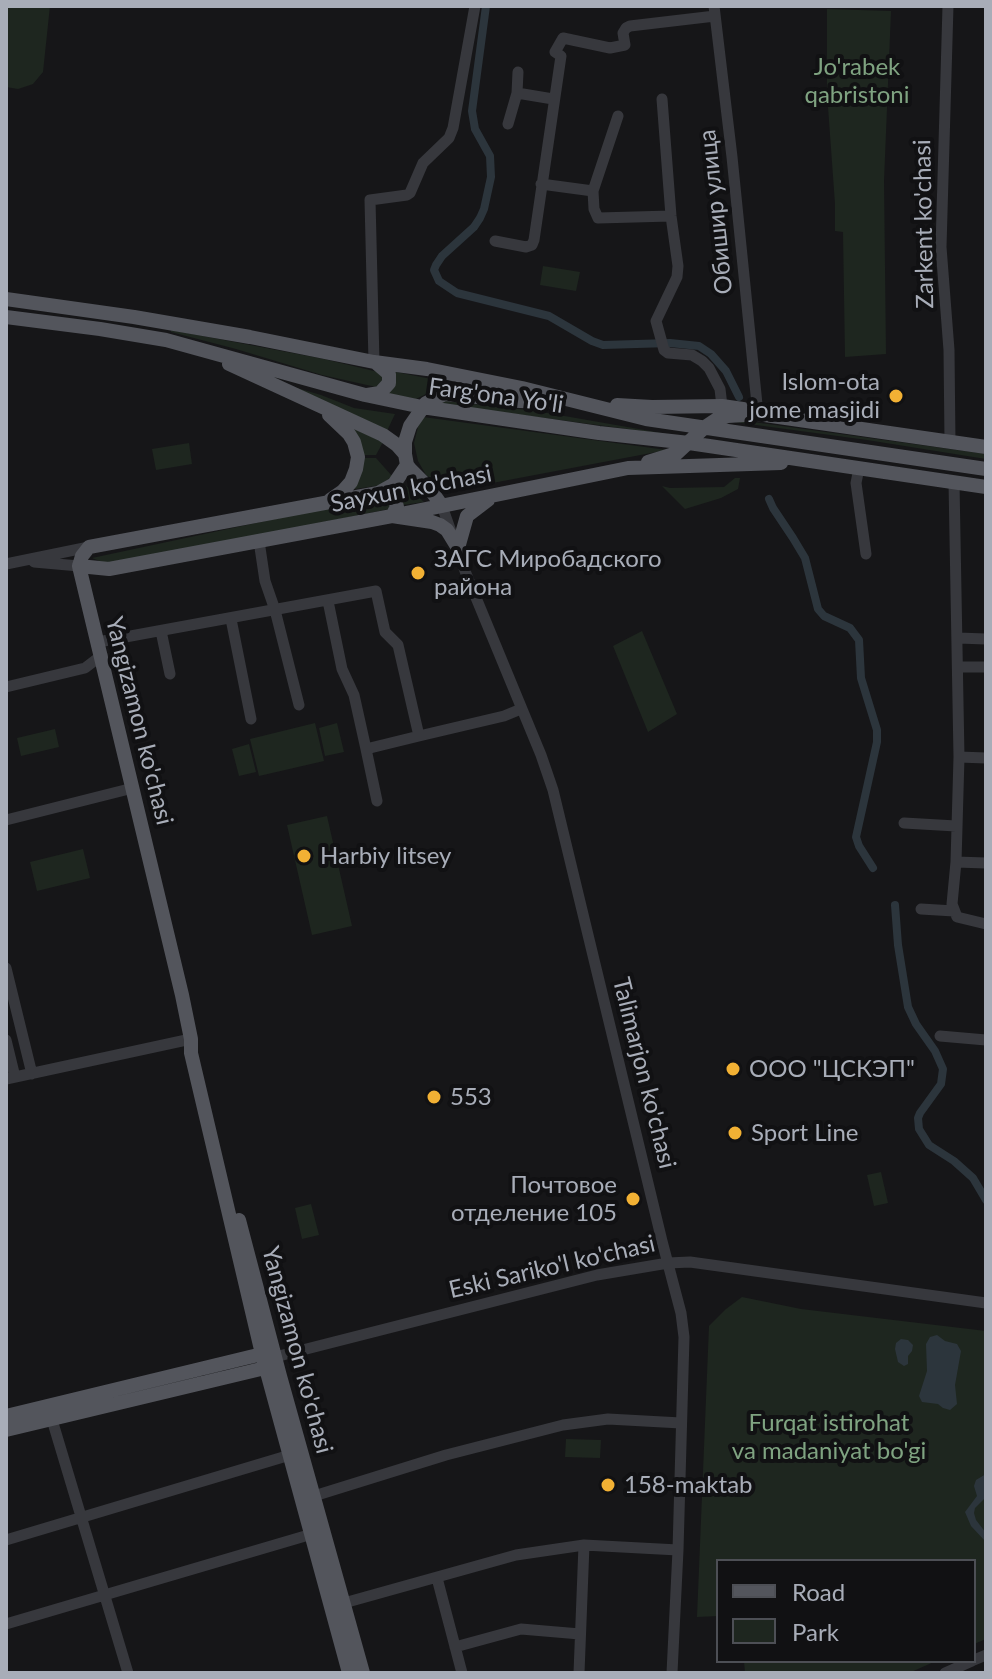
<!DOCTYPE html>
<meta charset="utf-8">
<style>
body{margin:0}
#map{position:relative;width:992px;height:1679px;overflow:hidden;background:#161618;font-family:Lato,sans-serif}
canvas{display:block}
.frame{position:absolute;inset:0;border:8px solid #a8adb8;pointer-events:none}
.legend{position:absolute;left:716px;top:1559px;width:260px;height:104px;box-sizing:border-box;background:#111113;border:2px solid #4d4f55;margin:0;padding:10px 14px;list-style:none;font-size:24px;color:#a8adb8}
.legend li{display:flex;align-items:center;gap:16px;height:40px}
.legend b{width:40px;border:2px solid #4d4f55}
</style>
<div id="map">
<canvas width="992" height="1679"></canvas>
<div class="frame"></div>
<ul class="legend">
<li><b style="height:10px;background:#53555c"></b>Road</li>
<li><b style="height:22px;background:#1e261f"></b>Park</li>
</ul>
</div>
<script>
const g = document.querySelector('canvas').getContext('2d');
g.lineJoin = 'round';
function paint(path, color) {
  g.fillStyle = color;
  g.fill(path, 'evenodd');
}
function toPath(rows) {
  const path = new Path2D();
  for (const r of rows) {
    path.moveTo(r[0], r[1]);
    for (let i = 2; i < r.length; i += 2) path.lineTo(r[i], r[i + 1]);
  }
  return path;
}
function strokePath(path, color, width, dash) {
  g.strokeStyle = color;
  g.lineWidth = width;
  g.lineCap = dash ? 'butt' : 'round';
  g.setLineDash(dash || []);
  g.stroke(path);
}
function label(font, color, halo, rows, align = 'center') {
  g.font = font + ' Lato,sans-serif';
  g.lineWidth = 8;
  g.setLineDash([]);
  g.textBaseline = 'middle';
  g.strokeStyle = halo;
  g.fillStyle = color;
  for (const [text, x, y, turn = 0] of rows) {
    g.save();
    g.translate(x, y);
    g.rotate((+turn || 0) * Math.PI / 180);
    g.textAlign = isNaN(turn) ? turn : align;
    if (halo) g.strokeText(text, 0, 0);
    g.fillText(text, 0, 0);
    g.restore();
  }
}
paint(toPath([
 [6,6,50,6,43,72,33,84,18,89,6,87],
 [827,9,891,11,884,181,886,354,845,357,843,232,835,231,835,204,827,93],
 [543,266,580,272,576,291,540,285],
 [171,330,324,359,378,372,384,375,382,386,376,387,322,375,236,349,171,332],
 [391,371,517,396,446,388,430,392,416,399,387,394],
 [280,383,321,395,354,408,395,414,387,431],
 [446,401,536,411,673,435,439,404],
 [423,417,667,450,466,488,452,487,441,485,426,475,418,461,414,443,418,427],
 [746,421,986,454,986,459,867,440,734,422],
 [348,426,383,442,376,455,360,455],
 [189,443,192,464,156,470,152,449],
 [360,458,376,458,392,476,381,485,349,490],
 [735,478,740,478,738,489,721,498,685,509,662,486,670,488,724,487],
 [403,483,424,502,403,505,403,498,396,491],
 [387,495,392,499,389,509,110,565,92,558],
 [642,631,677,714,648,732,613,646],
 [315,723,324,761,259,776,250,739],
 [337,723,344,752,325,756,319,728],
 [55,729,59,747,21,756,17,738],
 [249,744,256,772,239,776,232,749],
 [327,816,352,926,312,935,287,825],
 [83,849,90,878,37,891,30,862],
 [881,1172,888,1203,874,1206,867,1175],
 [311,1204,319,1235,302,1239,295,1208],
 [742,1297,801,1309,986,1331,986,1639,974,1644,974,1561,718,1561,718,1616,697,1617,709,1326,726,1309],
 [566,1439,601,1440,600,1458,565,1457],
 [744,1661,936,1661,909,1673,745,1673]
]), '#1e261f');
paint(toPath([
 [937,1335,945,1341,957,1344,961,1351,955,1385,957,1404,950,1410,943,1408,938,1404,922,1402,919,1396,927,1371,926,1344,930,1337],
 [901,1339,908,1340,913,1345,912,1351,908,1356,908,1364,904,1366,898,1362,895,1349,896,1343],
 [986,1474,986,1497,975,1508,974,1513,976,1520,986,1533,986,1542,971,1526,965,1512,977,1496,974,1486,976,1480]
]), '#2c353c');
strokePath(toPath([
 [486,6,472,111,475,129,490,156,491,177,484,209,480,218,474,227,442,256,436,265,434,270,439,281,457,293,549,316,592,341,603,345,670,343,699,346,711,354,726,371,739,397],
 [769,499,773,508,793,538,805,558,818,609,824,616,850,628,859,640,861,678,877,730,877,742,856,837,859,846,873,868],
 [895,905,898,945,908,1007,916,1024,935,1051,943,1069,941,1084,920,1113,918,1118,919,1129,929,1145,954,1161,973,1178,986,1200]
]), '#2c353c', 8);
strokePath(toPath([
 [714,6,732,157,758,414],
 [948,6,941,247,949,350,950,442],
 [517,93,553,99],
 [662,99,671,216,678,266,677,277,656,321,664,350,668,353,692,355,702,361,709,368,720,389,722,406],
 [618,116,593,191,594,209,598,218,671,216],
 [508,124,517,93,518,72],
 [541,184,593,191],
 [495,241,526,247,532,245,534,240,561,56,555,52,563,38,610,48,625,45,623,33,626,28,630,26,715,16],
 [374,362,370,200,407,195,410,193,423,163,449,138,453,128,475,6],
 [859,468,856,483,866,554],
 [954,482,959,757,956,862,952,904,957,917,986,924],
 [442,506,465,571,541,755,553,790,662,1241,681,1313,684,1337,678,1550,672,1673],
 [259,541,265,581,275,610,299,705],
 [34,562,79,566],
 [6,564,89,547],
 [328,601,342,669,354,695,366,749,419,736],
 [231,619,251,719],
 [161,631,170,674],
 [958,638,986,639],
 [98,642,376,591,385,632,398,645,419,736,504,716,521,709],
 [958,667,986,667],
 [6,687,85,668,102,655],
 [366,749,377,801],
 [959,757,986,758],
 [6,820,133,788],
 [904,823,956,826],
 [956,862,986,863],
 [921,909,954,911],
 [6,968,32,1074],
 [940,1036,986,1040],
 [6,1040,15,1077],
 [6,1079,191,1039],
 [275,1357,597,1275,668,1263,690,1262,986,1303],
 [50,1413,128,1673],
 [314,1496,446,1455,563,1425,608,1419,681,1423],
 [6,1540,290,1455],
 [437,1578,462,1673],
 [344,1603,516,1555,584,1545,678,1550],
 [6,1624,312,1534],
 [455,1647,521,1629,580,1634],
 [974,1660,986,1655],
 [579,1673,584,1545],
 [945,1673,972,1661]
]), '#37383d', 11);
strokePath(toPath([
 [6,299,134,317,250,337,374,362,427,369,522,388,646,419,986,469],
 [6,317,100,329,166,340,365,395,422,407,599,433,689,443,986,487],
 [229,364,383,435,397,445,405,454],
 [367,395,380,393,389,383,389,374,375,362],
 [617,405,652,407,722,406,743,409,758,414,986,447],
 [329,415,349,434,354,442,358,457,356,469,351,482,343,491,330,500],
 [648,462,677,453,705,427,717,419,728,416,744,415],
 [378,493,389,493,395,499,397,507,392,516,432,522,440,525,447,530,458,548],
 [442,506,430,489,410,469,407,465,405,454,405,442,410,426,426,403,445,394,520,401,553,402],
 [458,548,467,516,488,500],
 [79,566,109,569,392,516,628,468,781,463],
 [239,1220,280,1376,363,1673],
 [6,1416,262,1354,271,1356],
 [6,1430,265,1368,269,1363],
 [349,1673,262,1354,191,1053,191,1039,182,995,79,566,82,556,89,547,378,493,394,484,407,465]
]), '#53555c', 14);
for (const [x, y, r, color] of [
 [896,396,8,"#f2b134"],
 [418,573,8,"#f2b134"],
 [304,856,8,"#f2b134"],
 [733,1069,8,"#f2b134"],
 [434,1097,8,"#f2b134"],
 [735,1133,8,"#f2b134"],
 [633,1199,8,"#f2b134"],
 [608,1485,8,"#f2b134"]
]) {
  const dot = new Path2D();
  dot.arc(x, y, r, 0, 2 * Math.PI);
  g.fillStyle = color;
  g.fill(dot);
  strokePath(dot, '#111113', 3);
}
label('24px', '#7fa381', '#111113', [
 ["Jo'rabek",857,67],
 ["qabristoni",857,95],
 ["Furqat istirohat",829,1423],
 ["va madaniyat bo'gi",829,1451]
]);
label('24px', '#a8adb8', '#111113', [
 ["Обишир улица",716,212,-96],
 ["Zarkent ko'chasi",924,224,-91],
 ["Farg'ona Yo'li",496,396,8],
 ["Sayxun ko'chasi",411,489,-11],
 ["Yangizamon ko'chasi",139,721,76],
 ["Talimarjon ko'chasi",644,1073,76],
 ["Eski Sariko'l ko'chasi",552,1267,-13],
 ["Yangizamon ko'chasi",297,1350,75]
]);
label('24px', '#a8adb8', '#111113', [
 ["Islom-ota",880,382,"right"],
 ["jome masjidi",880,410,"right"],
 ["ЗАГС Миробадского",434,559],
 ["района",434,587],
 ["Harbiy litsey",320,856],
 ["ООО \"ЦСКЭП\"",749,1069],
 ["553",450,1097],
 ["Sport Line",751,1133],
 ["Почтовое",617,1185,"right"],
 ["отделение 105",617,1213,"right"],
 ["158-maktab",624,1485]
], 'left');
</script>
